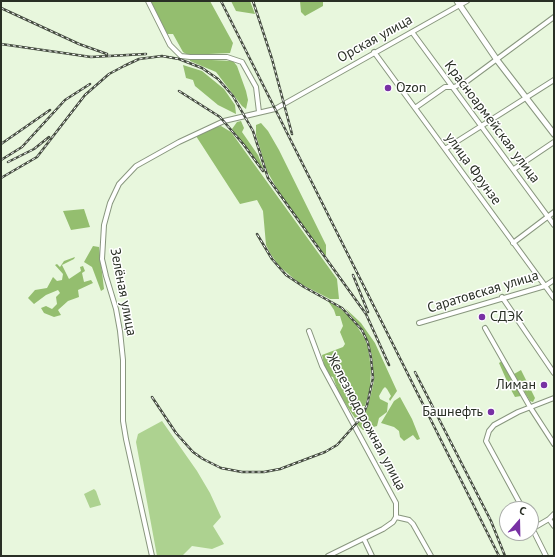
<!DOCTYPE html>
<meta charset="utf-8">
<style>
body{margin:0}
#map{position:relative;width:555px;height:557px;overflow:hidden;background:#e8f7dd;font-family:"PT Sans",sans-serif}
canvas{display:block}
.frame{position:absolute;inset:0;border:2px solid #292f25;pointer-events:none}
.north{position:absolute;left:499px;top:501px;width:40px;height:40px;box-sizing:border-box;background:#fff;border:1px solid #a9aca8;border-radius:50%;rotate:20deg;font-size:11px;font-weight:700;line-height:16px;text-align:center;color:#292f25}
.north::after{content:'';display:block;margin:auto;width:14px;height:18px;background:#7831a4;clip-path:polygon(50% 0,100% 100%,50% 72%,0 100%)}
</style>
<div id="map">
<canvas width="555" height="557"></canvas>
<div class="frame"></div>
<div class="north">С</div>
</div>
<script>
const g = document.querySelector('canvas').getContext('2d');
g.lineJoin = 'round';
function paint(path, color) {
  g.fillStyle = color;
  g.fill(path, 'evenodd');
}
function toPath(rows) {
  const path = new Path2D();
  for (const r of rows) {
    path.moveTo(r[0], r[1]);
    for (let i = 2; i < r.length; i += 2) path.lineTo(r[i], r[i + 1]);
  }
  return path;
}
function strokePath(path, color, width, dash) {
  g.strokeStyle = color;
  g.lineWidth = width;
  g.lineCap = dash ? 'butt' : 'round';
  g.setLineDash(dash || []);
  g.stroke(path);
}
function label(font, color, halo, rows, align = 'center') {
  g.font = font + ' "PT Sans",sans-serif';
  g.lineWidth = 3;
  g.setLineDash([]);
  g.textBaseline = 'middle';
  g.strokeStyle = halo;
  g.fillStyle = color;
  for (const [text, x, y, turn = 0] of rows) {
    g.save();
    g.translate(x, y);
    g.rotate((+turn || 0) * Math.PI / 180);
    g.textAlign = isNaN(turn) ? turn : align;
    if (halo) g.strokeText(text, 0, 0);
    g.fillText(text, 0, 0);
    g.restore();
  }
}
paint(toPath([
 [162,421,197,471,210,493,221,517,213,526,224,544,212,549,192,546,182,556,157,556,136,442,138,434],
 [94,489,96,491,101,505,90,508,84,494]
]), '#add290');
paint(toPath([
 [150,1,210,1,233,43,230,53,188,55,183,52,173,34,167,34],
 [231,1,250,1,255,14,236,11],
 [300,1,323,1,323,6,305,16,301,12],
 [190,59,233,61,237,66,246,91,248,100,246,109,242,106,216,72,190,61],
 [183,65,202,71,224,89,235,105,236,114,218,105,195,86,193,80,186,78],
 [241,121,244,128,242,132,258,155,265,173,232,129,237,122],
 [261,123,268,131,279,150,326,245,326,255,325,256,280,194,267,171,256,135,256,125],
 [221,126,231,132,337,279,339,299,330,299,299,283,279,266,270,253,266,245,263,211,257,200,240,204,196,136,215,127],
 [84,209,90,227,71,230,63,211],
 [93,246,99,247,104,289,101,291,92,267,84,262],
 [75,257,74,259,62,265,69,279,81,271,80,267,83,266,85,271,82,273,84,282,91,280,93,283,78,290,79,297,68,301,58,310,61,315,54,317,44,313,41,308,46,306,52,309,57,304,56,297,60,293,58,290,46,295,34,304,28,298,35,290,47,288,53,277,57,281,62,280,63,274,55,265,57,264,60,267,64,261],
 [328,301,341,309,353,320,365,339,368,348,371,369,370,389,365,406,359,406,356,410,359,418,357,421,339,394,333,377,329,376,324,365,322,355,343,347,345,344,340,332,343,326,340,316,336,316,334,310],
 [345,308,361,323,375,343,397,391,390,401,389,399,391,396,387,389,385,387,383,389,379,396,380,399,388,403,387,412,379,418,377,426,363,430,357,424,367,408,371,394,374,381,372,355,364,332],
 [502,361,521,396,515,397,510,388,499,363],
 [521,370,535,398,533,402,530,401,514,374],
 [400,397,412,419,420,439,417,440,413,435,404,441,400,437,399,431,394,427,381,423,394,401]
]), '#94be6f');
const minor = toPath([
 [148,1,170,45,181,56,190,57,227,57,242,62,256,87,259,112],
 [412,32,554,225],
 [374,52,554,298],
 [415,108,445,87,454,87,466,82,554,17],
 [445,149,554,80],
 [514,169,554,142],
 [513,243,554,212],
 [502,297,554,373],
 [419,323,545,286,554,280],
 [485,328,530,407,554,444],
 [309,331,322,366,396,503,396,517],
 [523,509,486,441,489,431,494,425,518,412,554,398],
 [396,517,409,520,413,524,431,556],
 [549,519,554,526],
 [531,526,546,556],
 [532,529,549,519,554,514],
 [364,539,372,556],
 [152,556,126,439,123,421,123,360,120,331,116,309,106,276,102,259,104,225,110,203,119,184,136,166,179,142,224,121,275,109,467,1],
 [328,556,383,529,393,522,396,517]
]);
const major = toPath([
 [457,1,497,60,554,134]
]);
strokePath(minor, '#88967e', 6);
strokePath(major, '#88967e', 7);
strokePath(minor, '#fff', 4);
strokePath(major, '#fff', 5);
const rail = toPath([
 [221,1,499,556],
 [253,1,272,59,292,134],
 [1,8,79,44,107,54],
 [1,44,91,57,146,54],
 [179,91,220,117,244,145,263,171],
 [1,144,50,110],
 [1,160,22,147,65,100,90,84],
 [8,162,34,149,49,137],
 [1,178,37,157,85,95,109,74,124,66,139,59,162,56,179,59,202,68,218,79,233,96,253,131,268,178,366,314,389,365],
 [353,275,368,312],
 [415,372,491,521,505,556],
 [152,397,176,433,193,452,203,459,221,468,242,472,264,472,280,469,325,452,337,445,362,417,367,405,373,378,371,358,368,343,362,330,342,308,304,287,286,275,272,259,257,234]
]);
strokePath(rail, '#454c40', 2.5);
strokePath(rail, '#fff', 1, [3]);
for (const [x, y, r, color] of [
 [388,88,4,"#7831a4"],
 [482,317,4,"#7831a4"],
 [544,385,4,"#7831a4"],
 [491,412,4,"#7831a4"]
]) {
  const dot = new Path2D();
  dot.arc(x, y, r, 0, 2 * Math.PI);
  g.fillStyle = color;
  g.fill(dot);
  strokePath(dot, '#fff', 1.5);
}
label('14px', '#292f25', '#fff', [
 ["Орская улица",375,39,-29],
 ["Красноармейская улица",492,122,53],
 ["улица Фрунзе",473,169,54],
 ["Зелёная улица",123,292,79],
 ["Саратовская улица",483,292,-17],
 ["Железнодорожная улица",366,422,62]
]);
label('14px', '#292f25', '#fff', [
 ["Ozon",396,88],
 ["СДЭК",490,317],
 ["Лиман",536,385,"right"],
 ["Башнефть",483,412,"right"]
], 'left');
</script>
